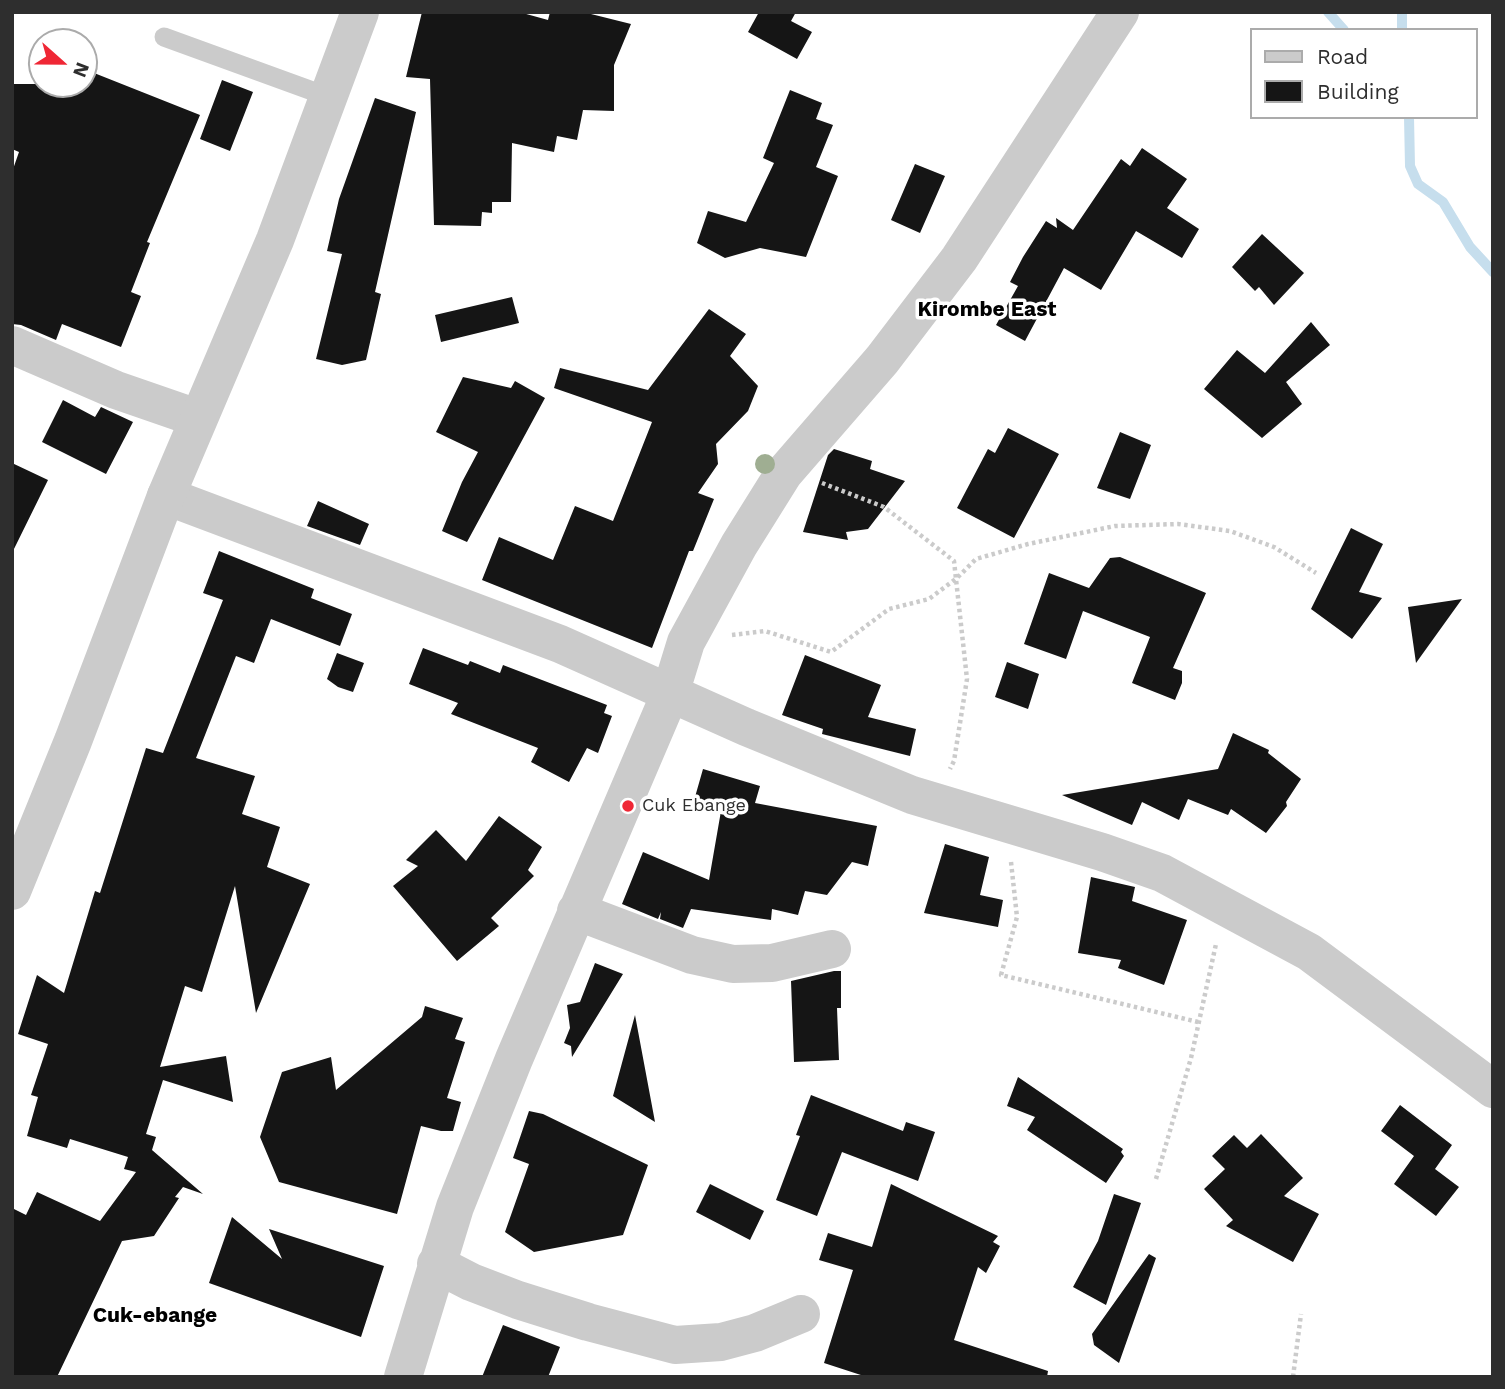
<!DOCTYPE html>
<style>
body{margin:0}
#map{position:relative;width:1505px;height:1389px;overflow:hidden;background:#fff;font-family:"Work Sans",sans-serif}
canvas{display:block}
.frame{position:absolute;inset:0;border:14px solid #2e2e2e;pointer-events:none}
.legend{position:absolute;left:1250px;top:28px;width:228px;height:91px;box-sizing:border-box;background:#fff;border:2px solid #ababab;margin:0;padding:9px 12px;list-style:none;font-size:21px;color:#2e2e2e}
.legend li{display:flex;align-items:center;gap:14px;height:35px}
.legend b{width:35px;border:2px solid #ababab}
.north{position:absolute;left:28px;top:28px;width:70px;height:70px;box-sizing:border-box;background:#fff;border:2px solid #ababab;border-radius:50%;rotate:111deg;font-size:19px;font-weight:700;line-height:28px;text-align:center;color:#2e2e2e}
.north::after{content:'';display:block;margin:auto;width:24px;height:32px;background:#ef2735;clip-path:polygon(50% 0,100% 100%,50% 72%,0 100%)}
</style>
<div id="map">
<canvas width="1505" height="1389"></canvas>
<div class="frame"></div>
<ul class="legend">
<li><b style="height:9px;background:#cbcbcb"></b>Road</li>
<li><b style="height:19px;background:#151515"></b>Building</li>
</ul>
<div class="north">N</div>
</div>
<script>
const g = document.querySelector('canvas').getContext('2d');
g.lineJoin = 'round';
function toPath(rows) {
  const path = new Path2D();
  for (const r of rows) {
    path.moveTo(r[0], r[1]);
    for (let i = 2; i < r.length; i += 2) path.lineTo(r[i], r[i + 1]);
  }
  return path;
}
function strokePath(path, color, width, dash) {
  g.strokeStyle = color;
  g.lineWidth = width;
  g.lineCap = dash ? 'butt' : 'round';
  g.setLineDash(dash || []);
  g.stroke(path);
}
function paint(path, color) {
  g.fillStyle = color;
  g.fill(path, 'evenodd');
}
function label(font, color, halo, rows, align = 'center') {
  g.font = font + ' "Work Sans",sans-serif';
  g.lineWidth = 7;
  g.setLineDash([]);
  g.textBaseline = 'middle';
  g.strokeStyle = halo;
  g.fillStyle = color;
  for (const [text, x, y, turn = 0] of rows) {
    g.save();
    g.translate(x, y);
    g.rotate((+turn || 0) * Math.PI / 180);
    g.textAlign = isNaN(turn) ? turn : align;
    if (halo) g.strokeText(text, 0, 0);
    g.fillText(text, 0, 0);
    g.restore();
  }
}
strokePath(toPath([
 [1328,12,1344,30],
 [1402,12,1402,30],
 [1409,117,1410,166,1418,184,1443,202,1470,247,1493,272]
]), '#c6deed', 10);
paint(toPath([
 [422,12,519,12,548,20,550,12,583,12,631,24,614,65,614,111,583,110,577,140,557,136,554,152,512,143,511,202,492,202,492,213,482,212,481,226,434,225,430,79,406,77],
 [759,12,796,12,791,21,812,32,797,59,748,32],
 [84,69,200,115,147,242,150,243,131,292,141,296,121,347,62,324,56,340,21,325,12,324,12,172,19,152,12,149,12,84,84,84],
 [222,80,253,92,230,151,200,139],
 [790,90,822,103,816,119,833,125,816,167,838,176,806,257,760,248,725,258,697,243,708,211,746,222,774,163,763,158],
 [375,98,416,112,375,292,381,294,366,360,342,365,316,359,342,254,327,251,339,199],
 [1142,148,1187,179,1167,208,1199,229,1182,258,1136,231,1101,290,1064,268,1025,341,996,325,1018,286,1010,282,1023,257,1046,221,1057,228,1056,218,1073,230,1121,159,1130,166],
 [915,164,945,176,920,233,891,220],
 [1262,234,1304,273,1274,305,1259,287,1255,291,1232,267],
 [512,297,519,323,441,342,435,315],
 [709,309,746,334,730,356,758,386,748,411,716,444,718,464,698,493,714,499,693,551,689,551,652,648,482,580,499,537,553,560,575,506,613,521,652,422,554,388,560,368,648,390],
 [1311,322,1330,345,1286,382,1302,404,1262,438,1204,389,1237,350,1265,373],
 [463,377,511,388,515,381,545,398,467,542,442,531,462,482,478,452,436,432],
 [63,400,95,417,101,407,133,422,106,474,42,442],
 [1008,428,1059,454,1014,538,957,508,988,449,995,453],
 [1120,432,1151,445,1130,499,1097,488],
 [834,449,872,461,870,469,905,481,868,529,846,532,848,540,803,532,828,455],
 [12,463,48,480,12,553],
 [318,501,369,524,360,545,307,526],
 [1351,528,1383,544,1359,592,1382,598,1352,639,1311,609],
 [219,551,314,589,311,598,352,614,340,646,271,619,254,663,236,656,196,758,255,776,242,814,280,827,267,867,310,884,256,1013,235,886,202,992,185,986,160,1067,226,1056,233,1102,163,1080,146,1134,156,1137,152,1150,203,1194,183,1187,175,1197,179,1198,154,1236,122,1241,57,1377,12,1377,12,1208,26,1215,37,1192,100,1221,136,1172,124,1169,128,1157,70,1139,67,1148,27,1136,38,1097,31,1095,48,1044,18,1034,37,975,64,993,95,891,100,893,146,748,163,753,223,600,203,593],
 [1120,557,1206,593,1173,668,1182,671,1182,683,1175,700,1132,683,1150,637,1083,611,1066,659,1024,644,1049,573,1089,588,1110,558],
 [1462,599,1416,663,1408,607],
 [423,648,468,665,470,661,500,673,503,665,607,705,604,713,612,716,598,753,587,748,569,782,531,762,538,748,451,714,458,703,409,684],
 [337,653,364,663,353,692,338,687,327,679],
 [805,655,881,685,868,717,916,729,910,756,822,734,823,729,782,715],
 [1007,662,1039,674,1028,709,995,697],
 [1233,733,1269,750,1268,753,1301,779,1286,802,1287,806,1266,833,1231,809,1228,815,1188,799,1179,820,1142,802,1132,825,1062,795,1218,769],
 [703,769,760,786,755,803,877,826,868,866,852,862,827,895,805,891,798,915,772,909,771,920,691,909,683,928,660,919,661,912,658,919,622,904,643,852,709,880,721,811,693,804],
 [499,816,542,847,528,870,534,876,491,918,499,926,457,961,393,886,418,866,406,860,436,830,466,861],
 [945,844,989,857,980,895,1003,900,998,927,924,913],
 [1091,877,1135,887,1132,901,1187,920,1164,985,1118,968,1121,960,1078,953],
 [595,963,623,974,572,1057,571,1046,564,1043,570,1028,567,1005,580,1002],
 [834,971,841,971,841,1008,837,1008,839,1060,794,1062,791,981],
 [425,1006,463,1018,455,1039,465,1042,447,1098,461,1102,453,1131,441,1131,421,1126,397,1214,279,1182,260,1137,282,1072,331,1057,336,1090,422,1017],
 [635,1015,655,1122,613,1096],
 [1018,1077,1123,1149,1121,1152,1124,1156,1106,1183,1027,1130,1035,1117,1007,1106],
 [811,1095,903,1131,906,1122,935,1132,918,1181,842,1152,817,1216,776,1200,800,1136,796,1135],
 [1400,1105,1452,1145,1435,1169,1459,1187,1436,1216,1394,1184,1414,1156,1381,1131],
 [529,1111,543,1114,648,1165,623,1235,534,1252,505,1232,529,1164,513,1158],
 [1261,1134,1303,1178,1284,1196,1319,1214,1293,1262,1226,1226,1233,1220,1204,1189,1225,1169,1212,1156,1234,1135,1247,1148],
 [710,1184,764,1211,750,1240,696,1212],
 [891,1184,998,1236,993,1242,1000,1246,986,1273,978,1267,954,1340,1048,1371,1047,1377,867,1377,824,1363,853,1270,819,1260,828,1233,872,1247],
 [1114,1194,1141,1203,1106,1305,1073,1287,1098,1241],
 [232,1217,282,1259,269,1229,384,1266,361,1337,209,1283],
 [1149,1254,1156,1258,1119,1363,1094,1345,1092,1334],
 [503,1325,560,1347,548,1377,482,1377]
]), '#151515');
strokePath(toPath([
 [822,483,884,507,954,561,967,679,954,761,950,769],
 [732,635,765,631,831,652,889,609,929,599,957,578,976,559,1028,544,1115,526,1178,524,1230,531,1274,547,1316,573],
 [1011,862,1017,917,1001,975,1198,1022],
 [1156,1179,1191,1058,1216,944],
 [1293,1377,1301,1314]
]), '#cbcbcb', 4.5, [3.5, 3.5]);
strokePath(toPath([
 [164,37,329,97]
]), '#cbcbcb', 19);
strokePath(toPath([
 [12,345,116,390,197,418],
 [166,496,560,644,746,727,912,795,1102,852,1162,873,1309,952,1493,1089],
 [576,911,692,955,733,964,772,963,832,949],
 [436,1264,471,1282,518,1300,588,1322,675,1345,721,1342,755,1333,801,1314],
 [403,1377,455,1207,514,1059,670,694,686,642,739,545,784,473,882,360,959,259,1120,12]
]), '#cbcbcb', 38);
strokePath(toPath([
 [12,891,73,741,166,496,275,240,360,12]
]), '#cbcbcb', 38);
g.fillStyle = '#9fae92';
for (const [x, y] of [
 [765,464]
]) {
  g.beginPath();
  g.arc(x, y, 10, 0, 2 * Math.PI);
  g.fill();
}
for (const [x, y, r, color] of [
 [628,806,7,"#ef2735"]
]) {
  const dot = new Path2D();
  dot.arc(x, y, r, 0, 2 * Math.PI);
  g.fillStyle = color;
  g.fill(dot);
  strokePath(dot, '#fff', 2.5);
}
label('18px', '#2e2e2e', '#fff', [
 ["Cuk Ebange",642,806]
], 'left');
label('bold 21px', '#000', '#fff', [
 ["Kirombe East",987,310],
 ["Cuk-ebange",155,1316]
]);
</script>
